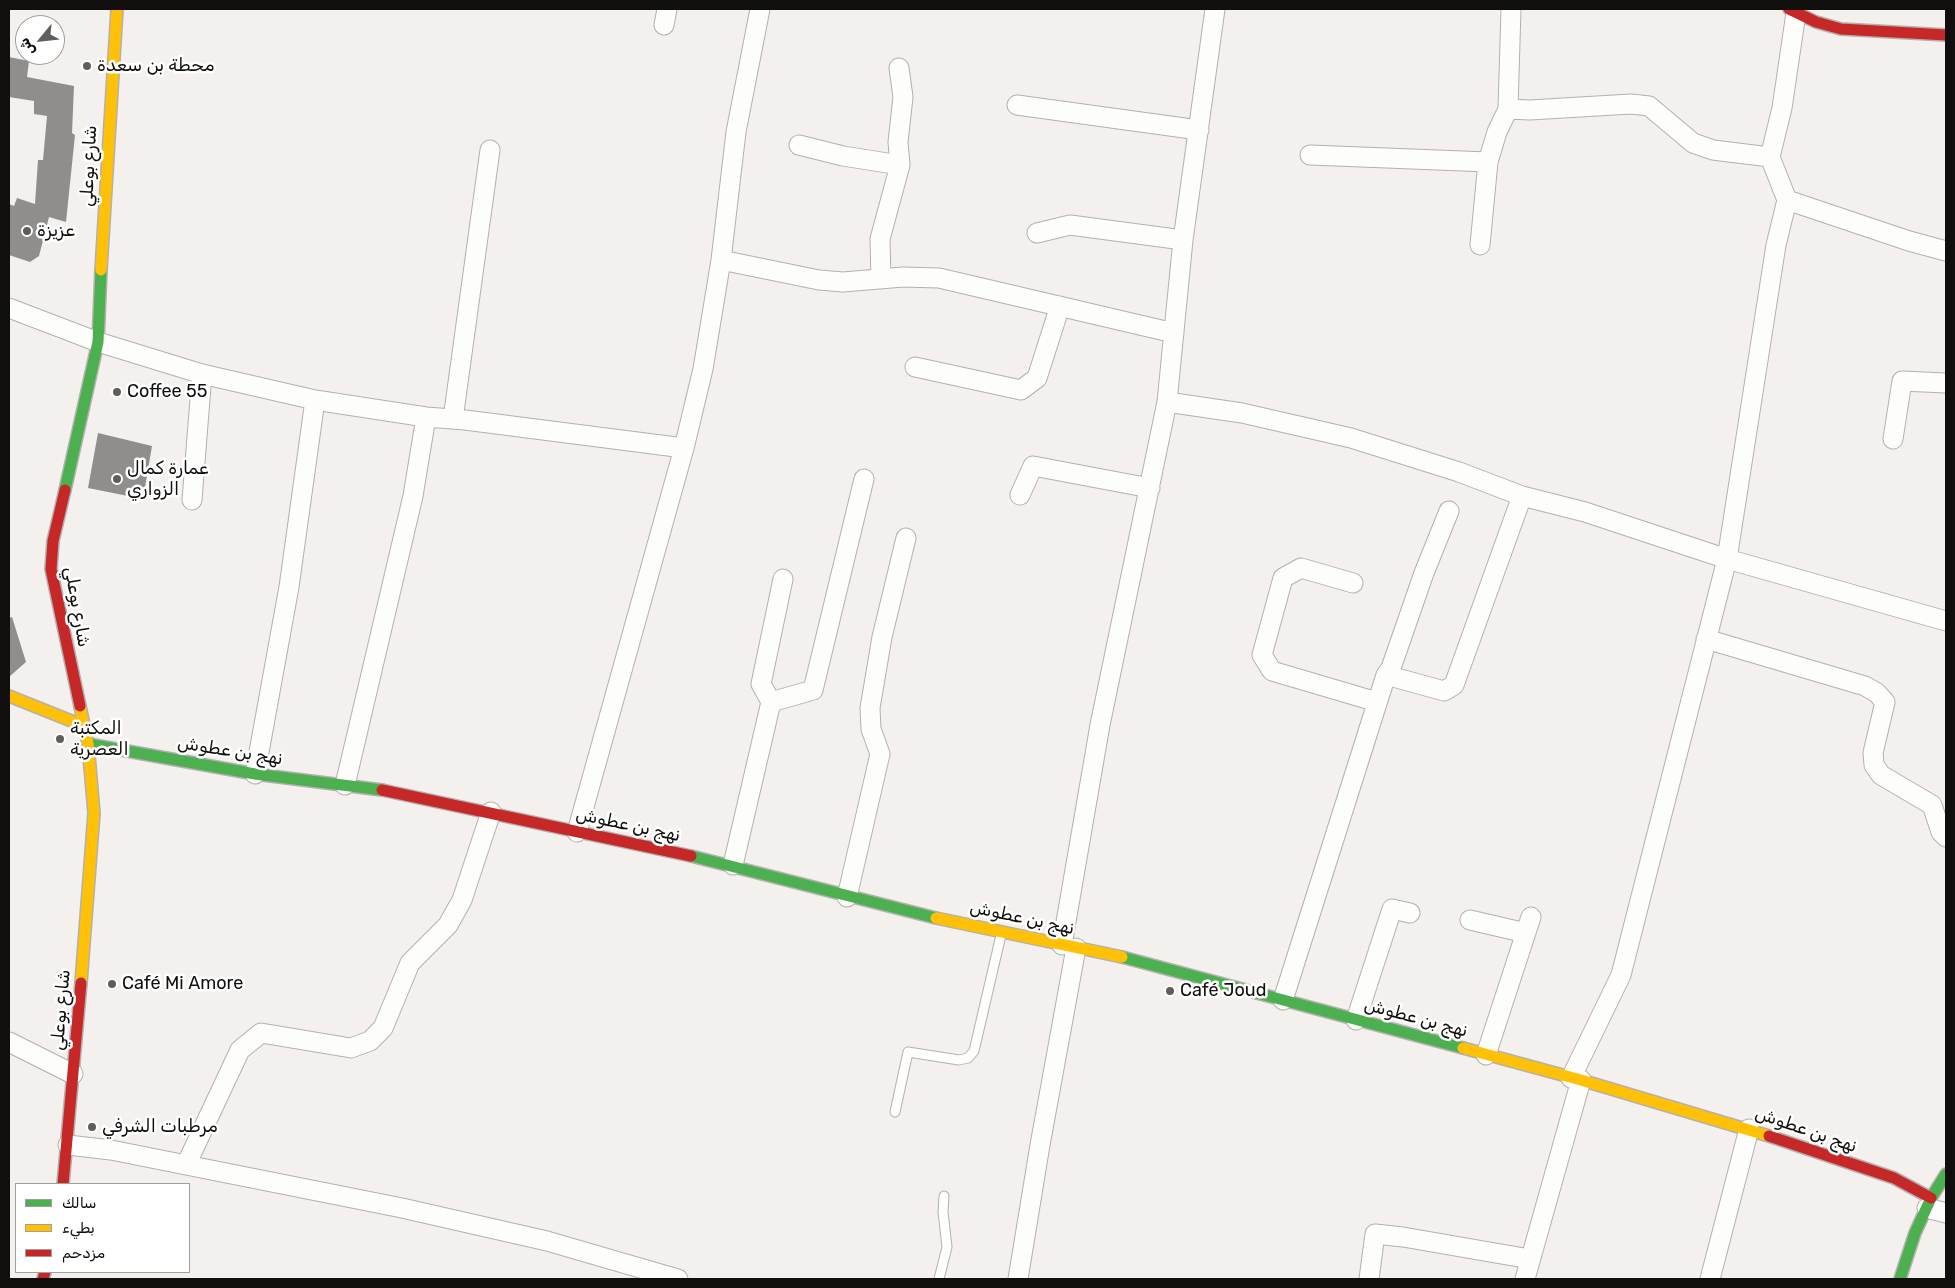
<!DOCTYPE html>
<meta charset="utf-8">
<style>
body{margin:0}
#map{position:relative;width:1955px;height:1288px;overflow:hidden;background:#f3f0ed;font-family:Rubik,Cairo,sans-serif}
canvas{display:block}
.frame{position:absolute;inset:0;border:10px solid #100f0d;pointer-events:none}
.legend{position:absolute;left:15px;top:1183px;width:175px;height:90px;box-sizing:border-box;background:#fff;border:1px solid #9f9f9e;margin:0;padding:6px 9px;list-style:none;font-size:15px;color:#100f0d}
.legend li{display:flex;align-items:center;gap:10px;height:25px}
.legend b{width:25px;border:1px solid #9f9f9e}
.north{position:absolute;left:15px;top:15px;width:50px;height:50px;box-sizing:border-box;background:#fff;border:1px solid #9f9f9e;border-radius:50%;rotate:242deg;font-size:14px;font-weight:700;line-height:20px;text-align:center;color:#100f0d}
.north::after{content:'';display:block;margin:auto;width:18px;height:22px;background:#5f5e5b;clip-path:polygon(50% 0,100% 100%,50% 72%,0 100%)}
</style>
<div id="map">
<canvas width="1955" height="1288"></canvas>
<div class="frame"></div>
<ul class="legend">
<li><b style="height:6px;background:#4caf50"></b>سالك</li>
<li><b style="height:6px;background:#ffc107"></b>بطيء</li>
<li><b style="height:6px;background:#c62828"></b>مزدحم</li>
</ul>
<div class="north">ش</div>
</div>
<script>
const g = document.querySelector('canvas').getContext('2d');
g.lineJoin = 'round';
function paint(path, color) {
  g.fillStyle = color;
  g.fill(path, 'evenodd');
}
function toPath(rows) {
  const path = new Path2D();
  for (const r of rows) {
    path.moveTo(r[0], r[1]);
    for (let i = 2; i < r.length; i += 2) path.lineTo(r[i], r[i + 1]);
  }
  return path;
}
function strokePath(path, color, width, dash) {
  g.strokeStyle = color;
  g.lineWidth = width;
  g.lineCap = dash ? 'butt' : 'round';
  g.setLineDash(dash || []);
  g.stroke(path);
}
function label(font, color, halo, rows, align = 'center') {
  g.font = font + ' Rubik,Cairo,sans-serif';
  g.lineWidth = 5;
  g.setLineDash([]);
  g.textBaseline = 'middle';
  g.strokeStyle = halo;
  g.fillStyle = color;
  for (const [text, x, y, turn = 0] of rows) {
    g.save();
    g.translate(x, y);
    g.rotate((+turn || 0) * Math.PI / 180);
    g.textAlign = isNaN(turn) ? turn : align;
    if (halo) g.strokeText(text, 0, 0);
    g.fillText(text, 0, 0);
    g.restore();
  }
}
paint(toPath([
 [9,57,29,61,27,77,74,86,72,133,75,135,66,222,49,217,39,256,30,262,9,255,9,204,14,206,17,198,35,204,38,160,43,160,47,116,34,114,34,101,9,97],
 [98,433,152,446,143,499,88,488],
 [12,617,26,662,9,677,9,618]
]), '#8f8e8c');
const lane = toPath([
 [895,1112,908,1052,959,1060,968,1058,974,1051,1001,935],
 [939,1279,947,1247,943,1212,944,1196]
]);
const street = toPath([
 [1796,13,1782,108,1770,157,1787,200,1776,245,1727,559,1946,621],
 [664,25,667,9],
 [1017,105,1199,130],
 [1508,109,1511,9],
 [799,145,843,156,900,165],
 [1310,155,1488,162],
 [1787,200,1909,241,1946,251],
 [1037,233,1070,225,1183,240],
 [1480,245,1488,162,1497,132,1508,109,1530,110,1631,104,1649,106,1693,143,1713,150,1770,157],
 [721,260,819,280,843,282,903,277,939,278,1174,333],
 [881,279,880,239,900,165,898,142,903,97,899,68],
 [9,308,98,342,202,374,315,400,426,417,465,420,684,448,577,832],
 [915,367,1021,390,1037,378,1060,306],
 [1167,402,1242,413,1351,438,1459,472,1522,496,1585,512,1727,559,1621,975,1571,1078],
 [453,419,490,150],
 [1893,439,1902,381,1946,383],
 [684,448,703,369,721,260,736,132,760,9],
 [1020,495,1033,466,1150,488],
 [192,500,202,374],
 [1353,583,1301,568,1283,578,1262,655,1272,671,1377,702],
 [1706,639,1865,686,1877,693,1885,702,1873,753,1874,765,1881,775,1932,805,1941,832,1946,837],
 [1386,675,1391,668,1424,573,1449,511],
 [771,702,813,690,864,479],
 [255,774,289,587,315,400],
 [345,785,413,496,426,417],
 [733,865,771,702,761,684,783,579],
 [847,897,880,754,871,729,870,708,882,637,906,538],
 [1470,920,1526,933],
 [1062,945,1100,725,1167,402,1183,240,1215,9],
 [1283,1000,1386,675,1444,691,1454,685,1522,496],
 [1356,1020,1392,909,1410,913],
 [9,1042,73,1074],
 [1486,1055,1531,917],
 [68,1145,111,1150,402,1208,547,1241,678,1279],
 [186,1165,240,1050,261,1033,351,1048,370,1041,383,1028,410,963,448,925,462,900,491,812],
 [1927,1208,1946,1213],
 [1018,1279,1040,1145,1076,948],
 [1369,1279,1375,1234,1403,1237,1530,1259],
 [1525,1279,1581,1080],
 [1710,1279,1749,1129]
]);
const fast = toPath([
 [65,490,98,342,101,270],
 [88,744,255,774,382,790],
 [691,856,936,918],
 [1122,957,1463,1048],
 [1900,1279,1915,1233,1931,1198,1946,1174]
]);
const slow = toPath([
 [101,270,117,9],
 [9,696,84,726],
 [80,706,88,744,94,813,81,983],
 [936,918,1122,957],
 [1463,1048,1581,1080,1769,1136]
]);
const jam = toPath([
 [1789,9,1816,22,1841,29,1946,35],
 [65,490,53,541,51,569,80,706],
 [382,790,691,856],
 [1769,1136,1894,1178,1931,1198],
 [63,1184,81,983],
 [43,1279,45,1272]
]);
strokePath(lane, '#b3b1af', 11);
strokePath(street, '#b3b1af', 21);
strokePath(fast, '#b3b1af', 14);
strokePath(slow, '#b3b1af', 14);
strokePath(jam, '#b3b1af', 14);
strokePath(lane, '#fdfdfc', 9);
strokePath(street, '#fdfdfc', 19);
strokePath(fast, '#4caf50', 11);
strokePath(slow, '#ffc107', 11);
strokePath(jam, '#c62828', 11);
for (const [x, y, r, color] of [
 [87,66,5,"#5f5e5b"],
 [27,231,5,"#5f5e5b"],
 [117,392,5,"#5f5e5b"],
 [117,479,5,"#5f5e5b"],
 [60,739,5,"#5f5e5b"],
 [112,984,5,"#5f5e5b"],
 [1170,991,5,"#5f5e5b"],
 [92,1127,5,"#5f5e5b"]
]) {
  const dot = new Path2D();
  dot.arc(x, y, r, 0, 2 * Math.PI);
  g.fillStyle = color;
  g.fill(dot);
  strokePath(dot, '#fff', 2);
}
label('18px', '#100f0d', '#fff', [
 ["محطة بن سعدة",97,66],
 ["عزيزة",37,231],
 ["Coffee 55",127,392],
 ["عمارة كمال",127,469],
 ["الزواري",127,490],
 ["المكتبة",70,729],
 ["العصرية",70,750],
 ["Café Mi Amore",122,984],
 ["Café Joud",1180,991],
 ["مرطبات الشرفي",102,1127]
], 'left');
label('18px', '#100f0d', '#fff', [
 ["شارع بوعلي",89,166,-87],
 ["شارع بوعلي",77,607,80],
 ["نهج بن عطوش",230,751,9],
 ["نهج بن عطوش",628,825,12],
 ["نهج بن عطوش",1022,918,12],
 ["شارع بوعلي",61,1010,-85],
 ["نهج بن عطوش",1416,1018,15],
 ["نهج بن عطوش",1806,1130,19]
]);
</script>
